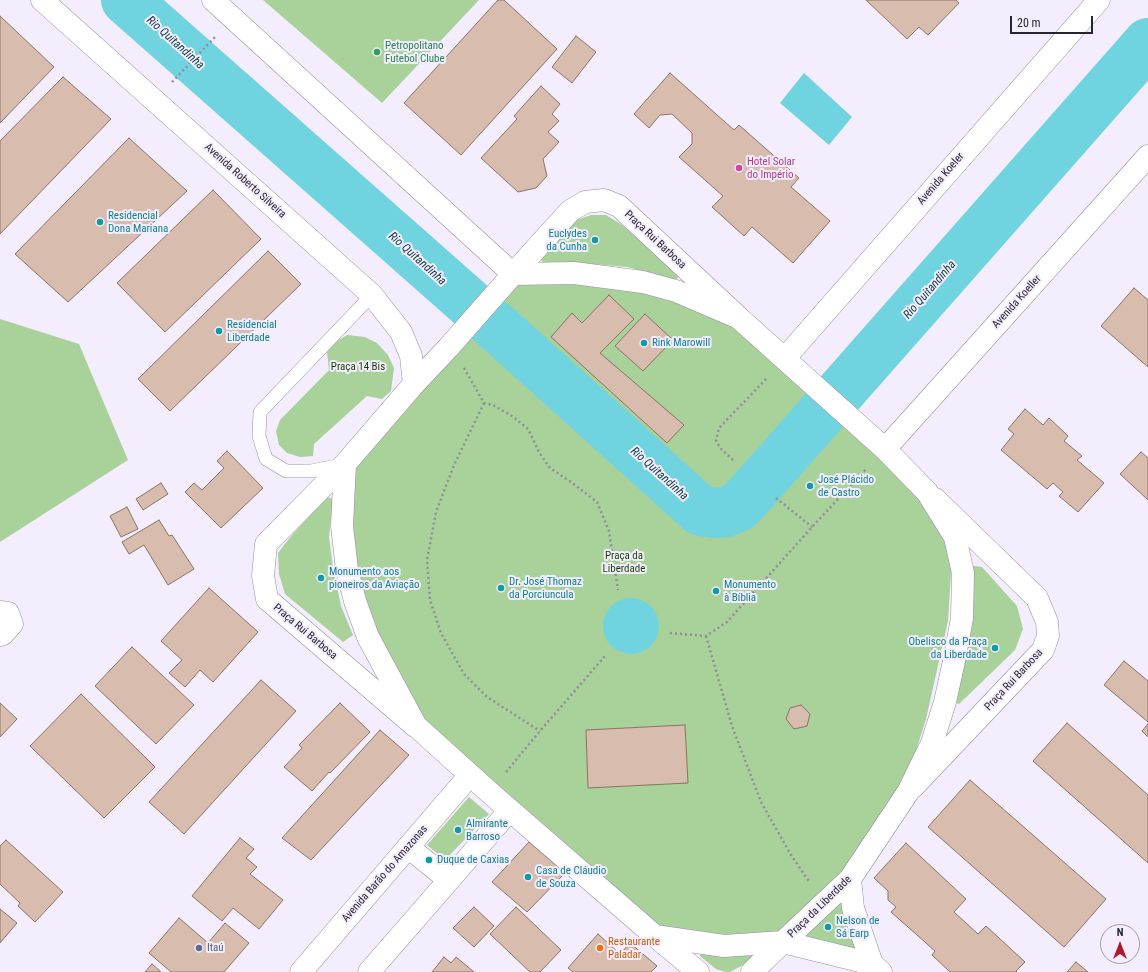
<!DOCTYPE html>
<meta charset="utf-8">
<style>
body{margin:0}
#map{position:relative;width:1148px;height:972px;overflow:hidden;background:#f4edfd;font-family:"Roboto Condensed",sans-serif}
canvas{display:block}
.north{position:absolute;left:1100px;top:924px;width:40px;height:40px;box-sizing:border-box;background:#f4edfd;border:1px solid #a39daa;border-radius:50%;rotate:0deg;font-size:11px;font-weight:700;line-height:16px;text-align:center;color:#29252e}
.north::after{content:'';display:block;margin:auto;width:14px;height:18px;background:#ae1a2f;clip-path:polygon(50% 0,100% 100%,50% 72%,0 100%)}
.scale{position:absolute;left:1010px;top:16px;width:83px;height:18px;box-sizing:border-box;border:2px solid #29252e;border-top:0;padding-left:5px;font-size:12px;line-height:14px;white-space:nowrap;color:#29252e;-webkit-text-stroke:3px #f4edfd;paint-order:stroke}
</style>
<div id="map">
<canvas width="1148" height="972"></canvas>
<div class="north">N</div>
<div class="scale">20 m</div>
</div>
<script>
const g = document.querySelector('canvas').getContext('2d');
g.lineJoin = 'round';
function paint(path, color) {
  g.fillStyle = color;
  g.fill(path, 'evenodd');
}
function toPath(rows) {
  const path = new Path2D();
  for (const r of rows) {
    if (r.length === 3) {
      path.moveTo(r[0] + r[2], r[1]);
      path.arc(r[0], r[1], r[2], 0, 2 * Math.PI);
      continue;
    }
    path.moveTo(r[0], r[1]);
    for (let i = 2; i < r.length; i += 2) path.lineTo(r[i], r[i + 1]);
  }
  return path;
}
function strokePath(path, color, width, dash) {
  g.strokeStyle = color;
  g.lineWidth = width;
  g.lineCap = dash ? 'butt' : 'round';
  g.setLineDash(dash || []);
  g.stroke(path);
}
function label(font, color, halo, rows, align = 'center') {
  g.font = font + ' "Roboto Condensed",sans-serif';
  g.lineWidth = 4;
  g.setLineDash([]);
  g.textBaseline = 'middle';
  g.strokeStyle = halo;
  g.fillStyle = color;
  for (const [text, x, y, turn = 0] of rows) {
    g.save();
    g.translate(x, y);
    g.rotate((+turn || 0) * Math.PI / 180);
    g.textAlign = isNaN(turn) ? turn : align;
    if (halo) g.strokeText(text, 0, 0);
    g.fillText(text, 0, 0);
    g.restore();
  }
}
paint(toPath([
 [263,0,479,0,382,103],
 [591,215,606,215,622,225,679,275,676,281,628,267,580,263,543,263,540,258,573,221],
 [515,278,634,285,737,322,926,497,952,556,948,621,926,719,904,789,844,879,780,935,724,940,659,932,419,722,371,636,350,570,351,465],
 [0,319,79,344,128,460,0,542],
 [347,335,365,337,377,343,388,355,394,368,391,391,382,399,367,396,314,444,313,456,300,457,287,453,279,445,276,431,280,420,329,370,327,352,334,343],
 [327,497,333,499,329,537,333,568,341,606,353,635,343,642,285,594,279,574,278,553,292,535],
 [968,565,982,567,1017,606,1023,629,1015,650,959,704,952,701],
 [469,797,489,814,445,860,427,845],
 [840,900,863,956,802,936],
 [701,953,754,954,745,964,730,972,726,972,716,969,700,956]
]), '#a9d19a');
paint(toPath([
 [804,73,852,117,829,145,780,103],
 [631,626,28]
]), '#70d4e0');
strokePath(toPath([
 [126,0,510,339,701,511,714,513,726,512,738,507,747,498,1148,43]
]), '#70d4e0', 50);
const building = toPath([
 [498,0,504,0,557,49,461,155,404,103,498,0],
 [866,0,956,0,959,3,928,35,919,27,907,39,866,0],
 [0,16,54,67,0,123,0,16],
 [576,36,596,52,572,83,552,67,576,36],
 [670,73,734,130,739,125,799,178,791,187,830,221,793,263,752,227,744,236,712,207,723,196,679,157,692,144,692,133,672,114,660,115,649,128,634,114,670,73],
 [63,77,111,119,0,234,0,141,63,77],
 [541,86,560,104,552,114,559,121,548,132,559,142,543,159,547,176,536,188,518,192,481,158,517,119,514,116,541,86],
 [129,138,187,191,68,302,15,254,129,138],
 [213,190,261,239,165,332,117,283,213,190],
 [268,251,301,284,170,411,138,379,268,251],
 [1134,288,1148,300,1148,367,1101,326,1134,288],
 [609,295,634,319,600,353,684,425,667,443,551,337,572,313,582,323,609,295],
 [645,314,673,340,643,371,615,346,645,314],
 [1025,409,1043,425,1049,418,1068,436,1064,441,1082,456,1077,460,1104,483,1078,512,1059,496,1063,492,1053,483,1047,489,1001,450,1014,434,1008,429,1025,409],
 [227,451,263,488,221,528,185,492,194,483,202,490,224,468,217,461,227,451],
 [1141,452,1148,458,1148,500,1120,474,1141,452],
 [161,483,168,494,143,510,136,499,161,483],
 [127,507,138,529,121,537,110,516,127,507],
 [159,520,169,536,172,535,194,569,168,585,144,545,129,554,122,542,159,520],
 [209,588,258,632,213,682,200,670,185,687,169,673,182,660,161,641,209,588],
 [132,647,194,705,156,744,95,686,132,647],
 [1124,661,1148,681,1148,722,1104,685,1124,661],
 [261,680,296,711,184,834,149,802,261,680],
 [81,694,155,767,104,818,30,746,81,694],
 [0,703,17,719,0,737,0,703],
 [340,703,370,732,330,773,329,772,312,791,284,767,302,748,299,745,340,703],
 [801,705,810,714,807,726,794,729,786,719,790,708,801,705],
 [1067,723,1148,795,1148,863,1033,761,1067,723],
 [1148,724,1148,737,1142,731,1148,724],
 [685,725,688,783,588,788,586,730,685,725],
 [380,730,409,755,311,860,282,838,380,730],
 [970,780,1106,899,1064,947,928,827,970,780],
 [240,838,254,849,246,858,257,867,250,874,283,900,259,929,233,908,222,921,192,896,240,838],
 [6,840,63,892,35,922,18,906,20,903,0,884,0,846,6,840],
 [529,842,565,873,527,912,492,882,529,842],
 [906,843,966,899,954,912,978,934,986,926,1025,962,1016,971,1017,972,950,972,932,955,935,951,891,912,896,907,888,900,888,891,874,878,906,843],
 [474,907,494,926,474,947,453,928,474,907],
 [516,907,561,950,540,972,530,972,490,934,516,907],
 [0,909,17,923,0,943,0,909],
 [179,918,208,943,225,923,249,943,224,972,171,972,149,953,179,918],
 [598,934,620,954,630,943,657,966,651,972,573,972,568,968,598,934],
 [444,957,451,963,456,957,474,972,432,972,444,957],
 [1076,962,1088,972,1067,972,1076,962],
 [152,964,161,972,145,972,152,964]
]);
paint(building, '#d8bdae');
strokePath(building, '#8b7365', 1);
const lane = toPath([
 [342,465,311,471,286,471,266,459,259,436,260,412,372,295]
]);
const street = toPath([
 [513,274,570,211,585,202,604,200,619,206,737,316],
 [345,464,266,544,263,576,267,599,415,726],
 [0,612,8,613,12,624,3,634,0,635],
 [913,787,1043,650,1048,636,1047,622,1037,598,935,499],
 [655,936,698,972],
 [752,972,783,942]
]);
const secondary = toPath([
 [42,0,372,295,401,332,411,356,414,384],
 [213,0,513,274],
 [513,274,448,348,414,384,345,464,342,526,347,570,355,601,368,637,416,726,489,792,655,936,724,946,783,942,872,964,881,972],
 [513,274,574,273,643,282,676,291,739,318,885,449,927,492,955,537,963,573,962,618,954,661,945,702,932,743,908,792,850,879,783,942],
 [785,358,1099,0],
 [885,449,1148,156],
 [408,847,449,880],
 [850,879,853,908,872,964],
 [301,972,470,775],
 [369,972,510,810]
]);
strokePath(lane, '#968ca4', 14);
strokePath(street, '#968ca4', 23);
strokePath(secondary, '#968ca4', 23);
strokePath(toPath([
 [172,82,216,36],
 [464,368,484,403,493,405,512,416,528,429,539,452,550,468,571,482,597,502,609,531,618,590],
 [484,403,454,465,436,512,427,560,430,600,441,633,464,674,487,697,540,731],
 [733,460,720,448,716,440,719,428,768,377],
 [776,498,812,527],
 [670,633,706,636,727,622,812,527,867,468],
 [706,636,732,726,761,802,791,855,810,883],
 [506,772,540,731,605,656]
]), '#938d9a', 2.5, [2, 3]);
strokePath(lane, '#fff', 13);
strokePath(street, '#fff', 22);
strokePath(secondary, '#fff', 22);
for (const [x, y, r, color] of [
 [377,52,4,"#2e9e5b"],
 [739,168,4,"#d1479c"],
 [100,222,4,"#0f9aa8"],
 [595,240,4,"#0f9aa8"],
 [219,331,4,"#0f9aa8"],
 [644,343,4,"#0f9aa8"],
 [810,486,4,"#0f9aa8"],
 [321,578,4,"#0f9aa8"],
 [501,588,4,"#0f9aa8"],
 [716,591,4,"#0f9aa8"],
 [995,648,4,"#0f9aa8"],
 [458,830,4,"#0f9aa8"],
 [429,860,4,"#0f9aa8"],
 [528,877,4,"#0f9aa8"],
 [828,927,4,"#0f9aa8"],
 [199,948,4,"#5c6f8a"],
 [600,948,4,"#e8710a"]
]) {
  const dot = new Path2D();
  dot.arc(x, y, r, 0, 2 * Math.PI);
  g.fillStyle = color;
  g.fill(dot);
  strokePath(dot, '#f4edfd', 1.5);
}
label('11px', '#27864d', '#f4edfd', [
 ["Petropolitano",385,46],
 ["Futebol Clube",385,59]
], 'left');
label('11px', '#b23c85', '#f4edfd', [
 ["Hotel Solar",747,162],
 ["do Império",747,175]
], 'left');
label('11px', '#29252e', '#f4edfd', [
 ["Avenida Koeler",941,179,-49],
 ["Avenida Roberto Silveira",245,181,42],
 ["Praça Rui Barbosa",655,240,43],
 ["Avenida Koeller",1017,302,-48],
 ["Praça Rui Barbosa",305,632,40],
 ["Praça Rui Barbosa",1014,680,-47],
 ["Avenida Barão do Amazonas",385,874,-49],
 ["Praça da Liberdade",820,907,-44]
]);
label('11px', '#0d838f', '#f4edfd', [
 ["Residencial",108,216],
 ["Dona Mariana",108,229],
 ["Euclydes",587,234,"right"],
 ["da Cunha",587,247,"right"],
 ["Residencial",227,325],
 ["Liberdade",227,338],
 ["Rink Marowill",652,343],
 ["José Plácido",818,480],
 ["de Castro",818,493],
 ["Monumento aos",329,572],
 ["pioneiros da Aviação",329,585],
 ["Dr. José Thomaz",509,582],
 ["da Porciuncula",509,595],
 ["Monumento",724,585],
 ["à Bíblia",724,598],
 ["Obelisco da Praça",987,642,"right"],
 ["da Liberdade",987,655,"right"],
 ["Almirante",466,824],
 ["Barroso",466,837],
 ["Duque de Caxias",437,860],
 ["Casa de Cláudio",536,871],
 ["de Souza",536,884],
 ["Nelson de",836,921],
 ["Sá Earp",836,934]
], 'left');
label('11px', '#153f00', '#f4edfd', [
 ["Praça 14 Bis",358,367],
 ["Praça da",624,556],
 ["Liberdade",624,569]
]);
label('11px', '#c56008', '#f4edfd', [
 ["Restaurante",608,942],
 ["Paladar",608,955]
], 'left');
label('11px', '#4e5e75', '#f4edfd', [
 ["Itaú",207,948]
], 'left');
label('italic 12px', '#124146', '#f4edfd', [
 ["Rio Quitandinha",175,43,42],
 ["Rio Quitandinha",417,259,42],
 ["Rio Quitandinha",930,290,-49],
 ["Rio Quitandinha",659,474,42]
]);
</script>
